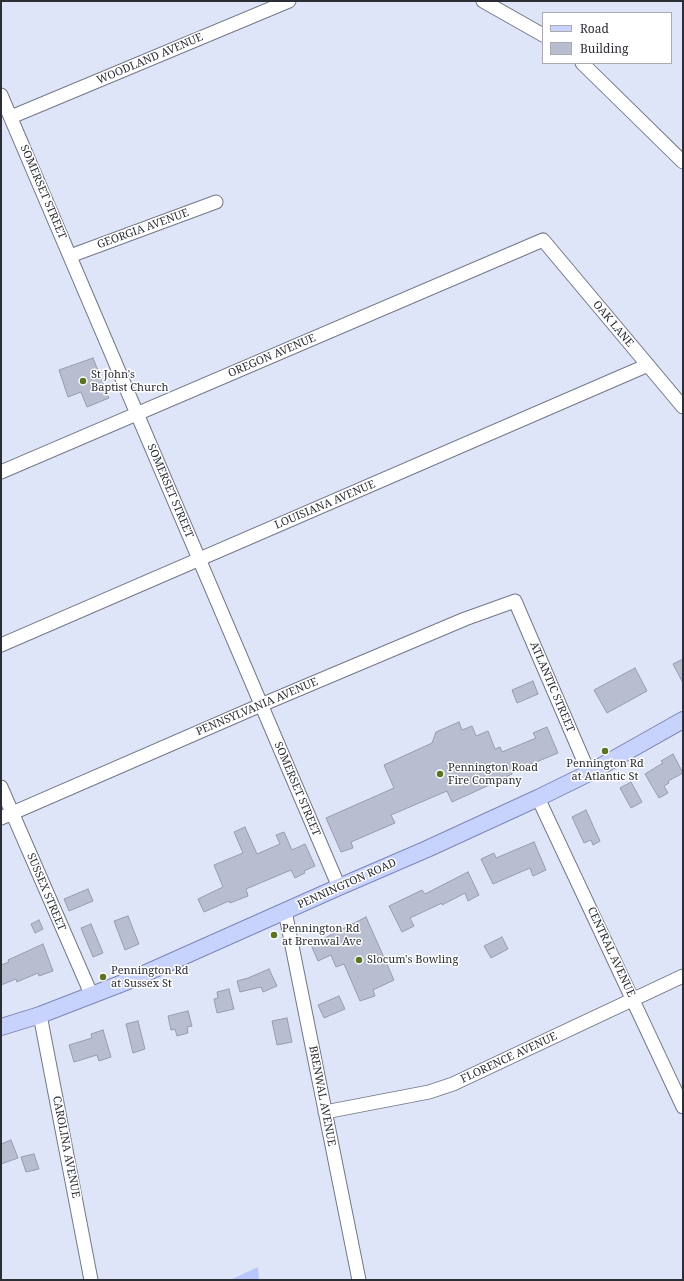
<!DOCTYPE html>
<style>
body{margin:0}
#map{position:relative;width:684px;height:1281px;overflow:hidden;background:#dfe5f8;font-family:"Noto Serif",serif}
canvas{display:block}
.frame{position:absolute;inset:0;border:2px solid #2c2e36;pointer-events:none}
.legend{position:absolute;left:542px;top:12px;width:130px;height:52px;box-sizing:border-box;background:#fff;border:1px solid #ababaf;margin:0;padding:5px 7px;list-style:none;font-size:12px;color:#2c2e36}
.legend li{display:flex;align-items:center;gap:8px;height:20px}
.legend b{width:20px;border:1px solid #ababaf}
</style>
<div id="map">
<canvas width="684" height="1281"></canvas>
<div class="frame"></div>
<ul class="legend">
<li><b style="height:5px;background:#c8d3fd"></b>Road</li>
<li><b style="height:11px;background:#b8bdcf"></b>Building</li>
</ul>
</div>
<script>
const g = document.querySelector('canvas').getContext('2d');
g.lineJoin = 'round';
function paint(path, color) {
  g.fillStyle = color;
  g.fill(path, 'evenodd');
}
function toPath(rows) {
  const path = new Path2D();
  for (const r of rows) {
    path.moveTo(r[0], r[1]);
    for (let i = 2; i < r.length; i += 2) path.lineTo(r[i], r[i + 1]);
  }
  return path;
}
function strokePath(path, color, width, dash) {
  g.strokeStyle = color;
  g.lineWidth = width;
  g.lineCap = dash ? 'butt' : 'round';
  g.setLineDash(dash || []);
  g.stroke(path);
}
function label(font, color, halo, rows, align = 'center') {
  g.font = font + ' "Noto Serif",serif';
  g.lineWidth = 3;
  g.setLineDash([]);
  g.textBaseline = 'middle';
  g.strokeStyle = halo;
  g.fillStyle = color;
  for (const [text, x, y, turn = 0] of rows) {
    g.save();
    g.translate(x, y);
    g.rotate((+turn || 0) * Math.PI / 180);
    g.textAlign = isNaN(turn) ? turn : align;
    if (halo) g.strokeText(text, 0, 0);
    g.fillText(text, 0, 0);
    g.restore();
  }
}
paint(toPath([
 [258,1267,259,1280,230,1280]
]), '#b9c6fa');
const building = toPath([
 [93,358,109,398,87,407,81,392,68,397,59,370,93,358],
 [683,659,683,683,673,664,683,659],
 [635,668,647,691,607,713,594,690,635,668],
 [533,681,538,694,517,703,512,690,533,681],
 [459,722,462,730,472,726,476,736,488,731,495,749,500,747,502,752,536,738,533,733,547,727,558,753,512,772,512,774,496,781,496,782,452,802,447,791,391,815,395,823,351,842,353,848,341,852,326,818,394,788,384,765,432,743,436,732,459,722],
 [673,754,683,773,668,781,669,783,664,786,668,793,659,798,645,774,663,763,661,761,673,754],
 [631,782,642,802,631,808,620,788,631,782],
 [586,810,600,841,593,845,591,840,584,843,572,817,586,810],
 [245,827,257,854,280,844,276,835,284,832,292,850,305,844,315,866,304,871,305,873,295,878,291,870,246,889,248,896,230,903,229,901,204,912,198,899,223,887,214,865,243,853,234,832,245,827],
 [534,842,546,870,533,876,530,868,493,884,481,859,494,853,496,858,534,842],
 [468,872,479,895,468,901,465,893,442,905,442,903,410,918,414,926,402,932,389,906,422,890,425,894,468,872],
 [88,889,93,901,69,911,64,899,88,889],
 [128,916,139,944,125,950,114,921,128,916],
 [366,917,394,980,373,990,375,996,360,1001,344,964,336,967,331,955,318,961,311,945,366,917],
 [39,920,43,929,35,933,31,924,39,920],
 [91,924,103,953,93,957,81,928,91,924],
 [502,937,508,949,491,958,484,946,502,937],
 [43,944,53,971,39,976,38,973,17,982,16,979,1,985,1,965,9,962,8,960,43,944],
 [269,969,277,986,263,992,261,987,240,992,237,981,248,978,269,969],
 [229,989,234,1009,217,1013,214,999,218,998,217,992,229,989],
 [339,996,345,1009,324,1018,318,1005,339,996],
 [188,1011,192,1026,187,1027,188,1033,177,1036,175,1029,171,1030,168,1016,188,1011],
 [287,1018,292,1042,277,1045,272,1021,287,1018],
 [138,1021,145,1049,133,1053,126,1024,138,1021],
 [103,1030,111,1057,99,1061,97,1055,74,1062,69,1045,92,1038,91,1034,103,1030],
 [11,1140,18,1158,1,1164,1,1144,11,1140],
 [34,1154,39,1169,26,1172,21,1157,34,1154]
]);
paint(building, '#b8bdcf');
strokePath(building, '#979cad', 1);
const minor = toPath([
 [483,1,543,35],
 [582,63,683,162],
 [1,95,339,887],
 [11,117,289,1],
 [70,256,216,202],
 [1,472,543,240,683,407],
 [1,645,648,365],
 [1,787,92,996],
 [538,798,683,1107],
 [1,818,261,705,465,619,515,601,589,773],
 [285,911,359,1280],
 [40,1015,91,1280],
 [325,1112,429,1092,453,1084,683,976]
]);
const major = toPath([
 [1,1027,40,1015,128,981,339,887,427,849,538,798,589,773,683,720]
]);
strokePath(minor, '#737788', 15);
strokePath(major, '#7a86b7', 18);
strokePath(minor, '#fff', 13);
strokePath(major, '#c8d3fd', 16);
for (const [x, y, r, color] of [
 [83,381,4,"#5d7324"],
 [605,751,4,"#5d7324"],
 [440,774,4,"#5d7324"],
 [274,935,4,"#5d7324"],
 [359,960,4,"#5d7324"],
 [103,977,4,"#5d7324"]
]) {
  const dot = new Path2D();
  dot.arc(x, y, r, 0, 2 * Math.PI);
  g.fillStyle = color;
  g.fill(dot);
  strokePath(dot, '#fff', 1.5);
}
label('11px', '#2c2e36', '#fff', [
 ["WOODLAND AVENUE",150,59,-23],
 ["SOMERSET STREET",43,192,67],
 ["GEORGIA AVENUE",143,229,-20],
 ["OAK LANE",613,324,50],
 ["OREGON AVENUE",272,356,-23],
 ["SOMERSET STREET",170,491,67],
 ["LOUISIANA AVENUE",325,505,-23],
 ["ATLANTIC STREET",552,687,67],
 ["PENNSYLVANIA AVENUE",257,707,-23],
 ["SOMERSET STREET",297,789,67],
 ["PENNINGTON ROAD",347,884,-24],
 ["SUSSEX STREET",46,892,67],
 ["CENTRAL AVENUE",611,952,65],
 ["FLORENCE AVENUE",509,1058,-25],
 ["BRENWAL AVENUE",322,1096,79],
 ["CAROLINA AVENUE",66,1147,79]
]);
label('11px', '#2c2e36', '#fff', [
 ["St John's",91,375],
 ["Baptist Church",91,388],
 ["Pennington Rd",605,764,"center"],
 ["at Atlantic St",605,777,"center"],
 ["Pennington Road",448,768],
 ["Fire Company",448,781],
 ["Pennington Rd",282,929],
 ["at Brenwal Ave",282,942],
 ["Slocum's Bowling",367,960],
 ["Pennington Rd",111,971],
 ["at Sussex St",111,984]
], 'left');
</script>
